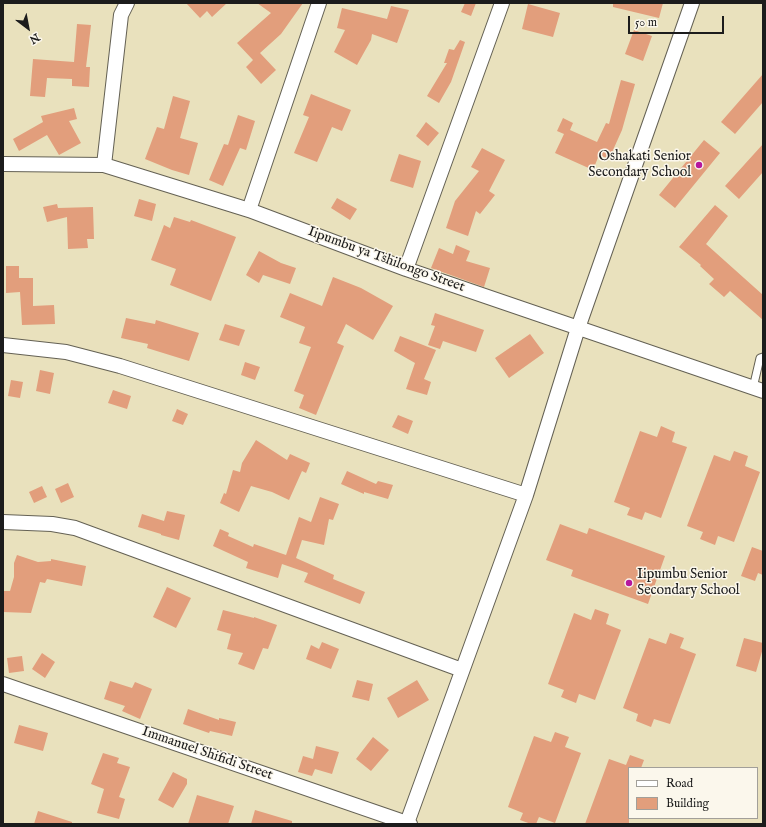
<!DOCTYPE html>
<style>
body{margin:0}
#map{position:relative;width:766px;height:827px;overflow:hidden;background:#e9e1bd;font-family:"IM FELL English",serif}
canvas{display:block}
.frame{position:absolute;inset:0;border:4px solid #1c1c1c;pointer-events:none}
.legend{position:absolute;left:628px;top:767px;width:130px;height:52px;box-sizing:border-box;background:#fbf7ec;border:1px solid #a29f99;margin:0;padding:5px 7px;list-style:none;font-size:12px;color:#1c1c1c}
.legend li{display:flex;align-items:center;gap:8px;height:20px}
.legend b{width:20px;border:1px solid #a29f99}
.north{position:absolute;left:8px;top:8px;width:40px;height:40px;-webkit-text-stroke:3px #fbf7ec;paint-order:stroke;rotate:148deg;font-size:11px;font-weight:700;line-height:16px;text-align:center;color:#1c1c1c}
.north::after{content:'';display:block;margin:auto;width:14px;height:18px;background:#1c1c1c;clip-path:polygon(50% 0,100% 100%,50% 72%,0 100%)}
.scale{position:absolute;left:628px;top:16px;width:96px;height:18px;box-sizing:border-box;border:2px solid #1c1c1c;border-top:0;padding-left:5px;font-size:12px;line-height:14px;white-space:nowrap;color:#1c1c1c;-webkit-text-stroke:3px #fbf7ec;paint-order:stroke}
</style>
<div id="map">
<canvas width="766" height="827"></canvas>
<div class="frame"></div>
<ul class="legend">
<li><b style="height:5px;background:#fff"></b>Road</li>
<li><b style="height:11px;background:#e29e7c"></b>Building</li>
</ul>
<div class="north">N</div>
<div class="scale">50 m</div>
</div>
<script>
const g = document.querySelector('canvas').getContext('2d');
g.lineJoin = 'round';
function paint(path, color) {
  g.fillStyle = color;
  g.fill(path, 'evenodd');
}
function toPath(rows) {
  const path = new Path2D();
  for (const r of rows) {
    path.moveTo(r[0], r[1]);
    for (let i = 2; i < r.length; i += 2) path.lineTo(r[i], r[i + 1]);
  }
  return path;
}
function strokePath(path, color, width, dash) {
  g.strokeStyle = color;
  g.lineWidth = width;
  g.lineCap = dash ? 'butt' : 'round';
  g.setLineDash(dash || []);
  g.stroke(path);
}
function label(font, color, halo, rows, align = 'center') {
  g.font = font + ' "IM FELL English",serif';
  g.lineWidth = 3;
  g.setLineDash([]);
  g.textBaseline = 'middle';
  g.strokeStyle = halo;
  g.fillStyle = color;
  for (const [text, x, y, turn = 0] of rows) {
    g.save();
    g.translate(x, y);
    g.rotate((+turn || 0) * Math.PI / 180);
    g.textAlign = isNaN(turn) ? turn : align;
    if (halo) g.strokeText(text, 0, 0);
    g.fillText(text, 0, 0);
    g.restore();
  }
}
paint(toPath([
 [186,3,227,3,212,17,207,11,200,18],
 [257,3,303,3,281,34,260,53,276,70,261,84,246,67,253,60,237,43,271,13],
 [465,3,476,3,471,16,461,12],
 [613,3,663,3,659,18,613,7],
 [528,4,560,13,553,37,522,29],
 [391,6,409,10,397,43,372,34,371,40,357,65,334,52,345,30,337,28,342,8,387,19],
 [77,24,91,25,86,67,90,67,89,87,72,86,72,79,47,78,45,97,30,96,33,59,74,62],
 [634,30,652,36,643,61,625,54],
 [460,40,465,42,451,82,439,103,427,96,447,63,444,63,449,49,454,50],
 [763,74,763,102,735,134,721,122],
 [621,80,635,84,622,130,609,159,599,155,593,170,555,153,564,134,557,131,563,118,573,123,570,130,597,142,606,123,609,124],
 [311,94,351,110,342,131,332,127,317,162,294,153,309,117,303,115],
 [173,96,190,101,180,138,198,143,189,175,172,170,145,159,157,127,164,129],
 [74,108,77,119,69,121,81,143,59,155,47,135,19,151,13,139,43,122,41,116],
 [238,115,255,121,246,150,240,148,223,186,209,180,224,144,228,145],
 [426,122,439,133,428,146,416,136],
 [704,140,720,153,675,208,659,195],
 [763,144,763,172,739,199,725,186],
 [482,148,505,160,489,191,495,195,480,214,476,211,468,236,446,228,455,201,479,171,471,167],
 [399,154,421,161,413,188,390,181],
 [337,198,357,209,350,220,331,208],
 [139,199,156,204,152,221,134,216],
 [57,204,58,208,93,207,94,239,87,239,88,248,68,249,67,217,47,222,43,207],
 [715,205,728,216,706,244,763,295,763,320,730,291,724,297,709,284,714,279,700,266,701,265,679,247],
 [174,217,190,222,191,220,236,237,211,301,170,285,176,269,151,260,164,225,170,228],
 [456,245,470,251,466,261,490,268,484,287,431,268,439,248,453,254],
 [259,251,281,263,296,268,290,284,263,275,259,283,246,275],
 [6,266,19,266,19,278,33,278,33,306,54,305,55,324,22,325,20,292,6,293],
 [333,277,361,288,393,306,373,340,346,324,337,343,344,346,316,415,299,408,304,395,294,391,311,347,299,343,305,327,280,317,290,293,322,306],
 [435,313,484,330,476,352,443,341,440,349,428,345,435,326,431,325],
 [126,318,155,324,156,320,199,333,189,361,147,348,148,344,121,338],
 [225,324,245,330,239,346,219,340],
 [530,334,544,353,509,378,495,358],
 [400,336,436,350,424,379,431,382,427,395,406,389,415,363,394,351],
 [245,362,260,367,255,380,241,375],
 [40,370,54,373,50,394,36,391],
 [11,380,23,382,20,398,8,396],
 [113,390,131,396,127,409,108,403],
 [177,409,188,414,183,425,172,421],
 [398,415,413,421,408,434,392,427],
 [661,426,675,432,672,442,687,447,661,518,645,512,642,520,627,515,630,508,614,502,640,431,657,437],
 [256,440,287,460,290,454,310,463,306,473,302,471,289,500,272,492,251,486,239,512,220,503,224,493,226,494,233,470,240,472,242,463],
 [734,451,748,456,745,466,760,472,734,542,718,536,715,545,700,539,703,532,687,526,714,455,730,461],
 [347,471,376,484,378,481,393,485,388,499,364,492,364,494,341,484],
 [68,483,74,497,61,503,55,489],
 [42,486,47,497,34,503,29,492],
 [320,497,339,504,333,520,329,519,324,545,302,540,296,558,334,575,333,579,365,592,360,604,304,582,308,573,282,564,278,578,246,568,248,562,213,546,220,529,229,533,228,536,253,547,254,544,286,555,299,517,311,522],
 [167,511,185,515,179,540,161,535,161,534,138,527,142,514,164,521],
 [560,524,587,534,589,528,665,556,648,604,571,576,573,570,546,560],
 [752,547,763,551,763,575,758,573,755,581,741,576],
 [17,555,38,562,51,561,51,559,86,566,82,586,47,579,45,583,40,582,31,613,3,612,3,591,10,591,14,577,14,563],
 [167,587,191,598,176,628,153,617],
 [595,609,609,614,606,624,621,630,595,700,579,694,576,703,561,697,564,690,548,684,574,613,591,620],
 [223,610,254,618,254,617,277,625,268,649,263,648,254,670,238,664,243,653,227,649,231,634,217,630],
 [670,633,684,638,680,648,696,654,670,724,654,719,651,727,636,721,638,714,623,708,649,638,666,644],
 [744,638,763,643,763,648,756,672,736,666],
 [322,642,339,649,331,669,306,659,311,645,319,649],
 [42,653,55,662,45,678,32,669],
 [22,656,24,671,9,673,7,658],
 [357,680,373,684,369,701,352,697],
 [417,680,429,700,398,718,387,698],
 [110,681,132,688,135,682,152,689,140,719,122,711,125,706,104,699],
 [188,709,219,720,219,718,236,722,232,736,210,731,209,733,183,724],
 [19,725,48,733,43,751,14,743],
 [555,732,569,737,565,747,581,753,555,823,539,817,536,824,531,824,520,820,523,813,508,807,534,736,551,742],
 [373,737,389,750,371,771,356,759],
 [316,746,339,752,332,774,315,769,312,776,298,772,303,756,313,759],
 [103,753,119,758,117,763,130,767,119,797,125,799,119,819,97,813,104,789,91,784],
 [630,755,644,760,641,768,629,768,629,824,585,824,609,759,626,765],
 [173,772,187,779,187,784,173,808,158,800],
 [197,795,234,806,228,824,188,824],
 [255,810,292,821,292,824,251,824],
 [38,811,72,822,72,824,34,824]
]), '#e29e7c');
const lane = toPath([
 [753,388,760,358,763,357]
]);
const street = toPath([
 [3,164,104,165,249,210,406,269,763,391],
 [104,165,121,15,127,3],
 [249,210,319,3],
 [406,269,502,3],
 [3,345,66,352,120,366,526,495],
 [3,522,52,524,75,528,462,670],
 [3,684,410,824],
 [407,823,526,495,578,328,692,3]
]);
strokePath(lane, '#646154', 9);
strokePath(street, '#646154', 16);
strokePath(lane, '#fff', 7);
strokePath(street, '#fff', 14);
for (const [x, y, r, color] of [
 [699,165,4,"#b5179e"],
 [629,583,4,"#b5179e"]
]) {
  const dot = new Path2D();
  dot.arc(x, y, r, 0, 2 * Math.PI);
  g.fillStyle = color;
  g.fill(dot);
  strokePath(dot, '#fbf7ec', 1.5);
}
label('14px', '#1c1c1c', '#fbf7ec', [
 ["Oshakati Senior",691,157],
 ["Secondary School",691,173],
 ["Iipumbu Senior",637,575,"left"],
 ["Secondary School",637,591,"left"]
], 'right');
label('14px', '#1c1c1c', '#fbf7ec', [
 ["Iipumbu ya Tshilongo Street",386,260,20],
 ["Immanuel Shifidi Street",207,754,19]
]);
</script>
